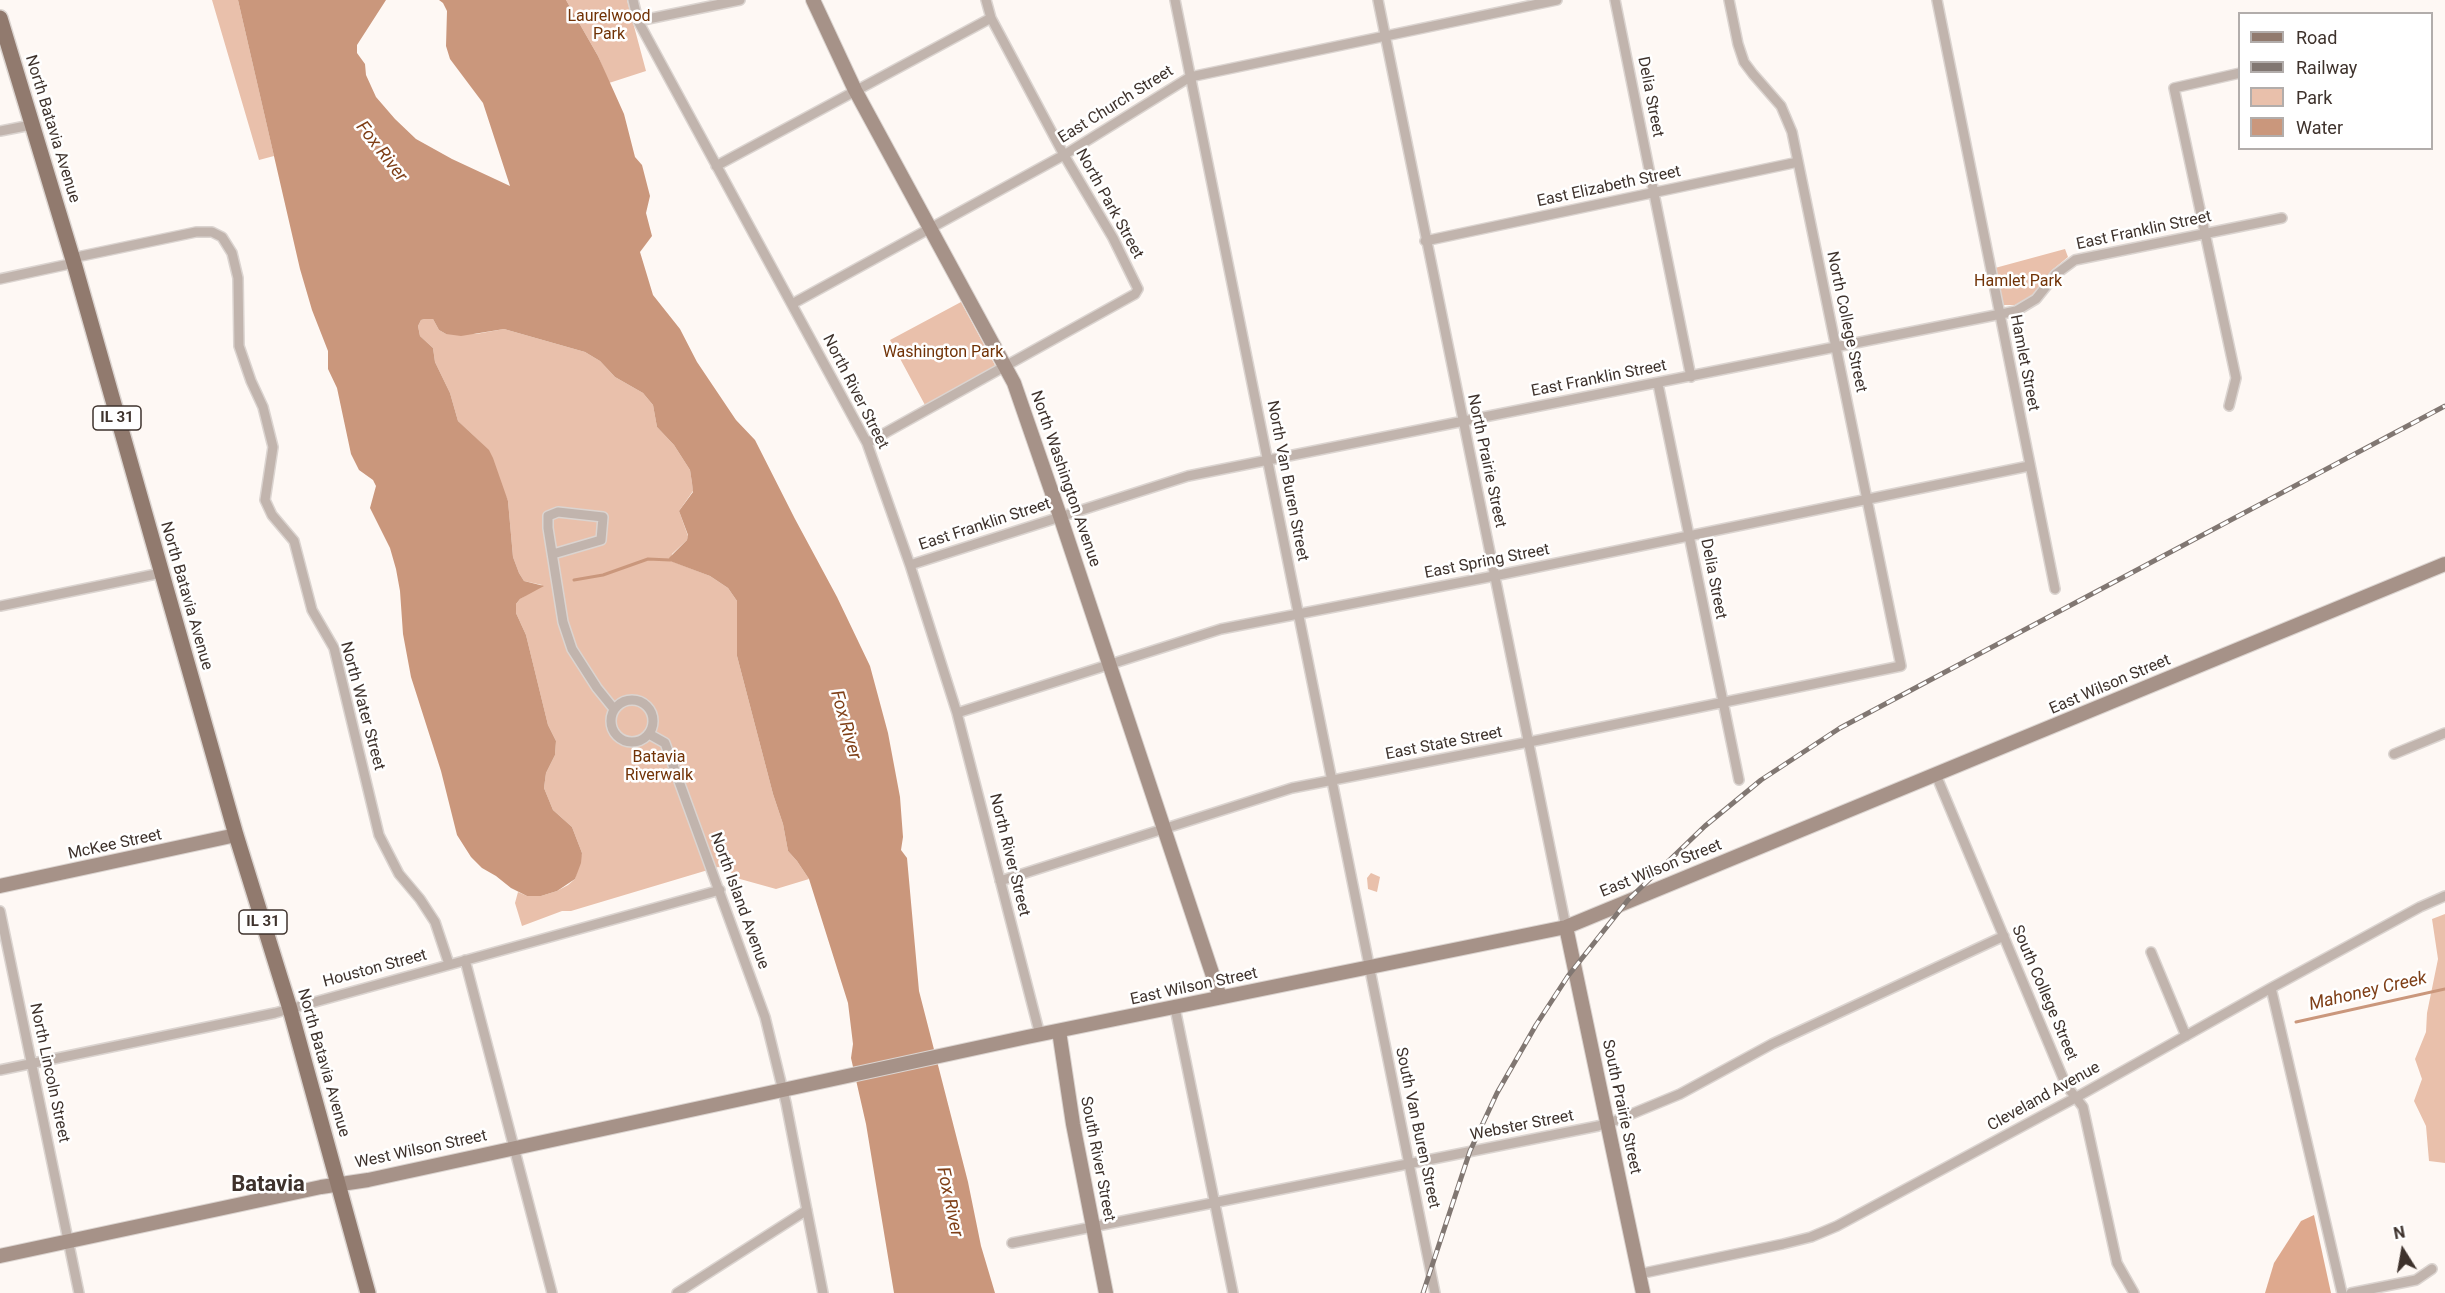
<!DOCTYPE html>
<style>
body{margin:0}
#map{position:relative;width:2445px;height:1293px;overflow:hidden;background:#fef8f4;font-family:Roboto,sans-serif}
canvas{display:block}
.legend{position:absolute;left:2238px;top:12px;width:195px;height:138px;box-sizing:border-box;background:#fff;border:2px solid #b2adab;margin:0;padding:8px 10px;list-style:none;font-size:18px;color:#3e322c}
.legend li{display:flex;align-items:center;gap:12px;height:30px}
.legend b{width:30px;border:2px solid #b2adab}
.north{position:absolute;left:2373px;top:1221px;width:60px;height:60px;-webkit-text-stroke:4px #fff;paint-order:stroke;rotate:349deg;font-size:16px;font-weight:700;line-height:24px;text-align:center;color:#3e322c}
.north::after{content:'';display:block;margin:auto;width:21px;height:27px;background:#3e322c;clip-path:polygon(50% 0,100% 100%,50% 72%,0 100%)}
</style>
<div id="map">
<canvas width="2445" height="1293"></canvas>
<ul class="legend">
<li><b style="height:8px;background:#917a6e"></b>Road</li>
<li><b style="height:8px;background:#817772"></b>Railway</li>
<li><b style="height:16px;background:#e9c0ab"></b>Park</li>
<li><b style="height:16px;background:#ca977c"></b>Water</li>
</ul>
<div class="north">N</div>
</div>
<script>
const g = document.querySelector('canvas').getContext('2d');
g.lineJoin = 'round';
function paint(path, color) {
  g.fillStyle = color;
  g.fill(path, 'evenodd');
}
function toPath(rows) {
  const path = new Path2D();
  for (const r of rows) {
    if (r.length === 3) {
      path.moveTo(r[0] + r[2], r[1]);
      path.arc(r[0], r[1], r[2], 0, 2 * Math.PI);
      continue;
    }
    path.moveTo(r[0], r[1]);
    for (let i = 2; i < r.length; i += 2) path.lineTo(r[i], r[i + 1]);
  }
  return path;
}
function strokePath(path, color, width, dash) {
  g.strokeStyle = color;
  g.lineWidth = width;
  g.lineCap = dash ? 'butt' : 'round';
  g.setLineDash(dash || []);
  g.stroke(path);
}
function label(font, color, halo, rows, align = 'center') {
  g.font = font + ' Roboto,sans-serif';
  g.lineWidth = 5;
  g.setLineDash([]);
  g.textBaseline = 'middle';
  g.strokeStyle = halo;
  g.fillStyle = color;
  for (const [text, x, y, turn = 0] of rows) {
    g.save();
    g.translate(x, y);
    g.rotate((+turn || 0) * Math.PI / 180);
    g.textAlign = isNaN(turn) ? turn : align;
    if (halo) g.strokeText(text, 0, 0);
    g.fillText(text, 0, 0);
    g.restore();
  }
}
paint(toPath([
 [212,0,238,0,274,156,259,160],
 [566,0,627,0,646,71,609,83,598,56],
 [2065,249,2068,257,2051,271,2033,295,2015,305,2004,305,2001,302,1995,268],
 [961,302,996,367,925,405,890,340],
 [425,319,433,319,439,330,446,334,476,334,504,329,585,352,600,361,615,377,643,393,653,405,657,427,674,445,690,470,692,483,693,491,679,511,688,536,687,540,672,554,671,561,710,576,728,588,737,601,737,656,773,794,783,824,788,851,797,861,809,879,776,889,740,879,725,868,718,867,571,911,562,911,522,926,515,903,518,892,527,896,541,896,557,891,568,885,575,879,582,853,572,827,553,810,544,788,546,773,555,755,556,741,548,725,526,635,516,613,516,604,520,599,542,585,524,581,519,573,513,557,508,501,481,443,458,421,450,393,435,362,433,348,420,336,418,326,421,320],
 [1371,873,1380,877,1377,892,1368,889,1367,878],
 [2445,914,2445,1163,2429,1161,2426,1126,2414,1101,2422,1079,2415,1059,2426,1032,2427,1013,2438,959,2432,919]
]), '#e9c0ab');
paint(toPath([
 [2314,1215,2331,1293,2265,1293,2274,1263,2301,1221]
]), '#dea98e');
paint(toPath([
 [238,0,386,0,357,45,357,53,365,64,366,75,376,97,395,119,416,139,452,159,510,186,483,103,450,59,446,46,447,11,443,3,439,0,566,0,598,56,624,114,635,157,642,165,650,196,646,213,652,236,640,252,653,295,680,329,697,362,736,420,755,440,795,519,837,597,870,666,888,733,900,797,903,837,901,850,907,858,919,991,968,1182,981,1246,995,1293,894,1293,866,1124,851,1058,853,1044,848,1003,809,879,797,861,788,851,783,824,773,794,737,656,737,601,728,588,710,576,670,561,669,558,687,540,688,535,679,511,693,492,692,483,690,470,674,445,657,427,653,405,643,393,615,377,600,361,585,352,504,329,461,336,446,334,439,330,433,319,425,319,421,320,418,326,420,336,433,348,435,362,450,393,458,421,489,450,493,458,508,501,513,557,519,573,524,581,544,586,520,599,516,604,516,613,526,635,548,725,556,741,555,755,546,773,544,788,553,810,572,827,582,853,581,863,575,879,557,891,541,896,527,896,511,888,496,876,482,868,471,857,457,835,441,771,411,677,403,634,400,591,396,569,390,548,370,508,376,486,373,480,359,470,351,454,337,388,328,369,328,351,312,310,300,269]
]), '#ca977c');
strokePath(toPath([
 [574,580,603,575,648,559,670,560],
 [2296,1022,2445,989]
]), '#ca977c', 3);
const street = toPath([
 [633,0,638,21,867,443,910,565,957,713,1040,1035],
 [1175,0,1435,1293],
 [1378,0,1566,927],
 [1615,0,1691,377],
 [1937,0,2055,589],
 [638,21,740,0],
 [0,131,31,125],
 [716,166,991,18],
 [1425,241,1798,162],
 [72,258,196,232,212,232,222,237,232,253,238,278,239,346,251,381,263,407,273,447,265,500,272,515,294,541,312,610,334,648,379,835,399,874,420,899,435,922,449,964],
 [0,279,74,263],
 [792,304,1064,155,1190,77,1557,0],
 [1658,384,1739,780],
 [2229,406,2236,378,2174,88,2240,73],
 [867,443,1135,294,1138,289,1113,238,1064,155,991,18,986,0],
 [553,554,601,540,603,517,558,512,548,516,548,528,563,622,572,649,597,688,614,709],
 [910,565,1188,476,2016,311,2036,299,2056,274,2075,260,2282,218],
 [0,606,161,573],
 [632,721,21],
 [957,713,1221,629,1494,576,2029,466],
 [649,734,665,743,765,1017,786,1103,823,1293],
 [2394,754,2445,733],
 [1936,775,2066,1085,2083,1107,2117,1263,2134,1293],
 [1000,881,1292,788,1539,740,1901,666,1792,132,1781,106,1753,74,1744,62,1738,44,1729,0],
 [0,911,79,1293],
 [2151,952,2186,1036],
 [465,960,552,1293],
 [2271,988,2342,1293],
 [1175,1008,1233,1293],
 [0,1070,275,1013,720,890],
 [1012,1243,1598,1126,1617,1120,1680,1094,1772,1044,2004,936],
 [1639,1274,1783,1244,1811,1237,1837,1226,2075,1098,2271,988,2420,907,2445,896],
 [677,1293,807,1210],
 [2351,1293,2416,1280,2432,1269]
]);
const secondary = toPath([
 [813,0,855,90,1014,383,1060,516,1220,997],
 [0,886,236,835],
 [1566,927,1643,1293],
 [1059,1031,1073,1124,1106,1293],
 [0,1256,321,1187,368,1180,1027,1037,1566,927,2445,564]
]);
const primary = toPath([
 [0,18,74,263,236,835,290,1009,368,1293]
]);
strokePath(street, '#dbd4d0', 12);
strokePath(secondary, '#dbd4d0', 16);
strokePath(primary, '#dbd4d0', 18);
strokePath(street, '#c1b4ad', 9);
strokePath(secondary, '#a69288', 14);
strokePath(primary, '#917a6e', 15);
const rail = toPath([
 [1423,1293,1470,1151,1497,1093,1536,1025,1568,976,1628,900,1705,826,1761,780,1840,728,2445,406]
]);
strokePath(rail, '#817772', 5);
strokePath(rail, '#fff', 3, [9]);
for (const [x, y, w] of [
 [117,418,48],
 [263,922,48]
]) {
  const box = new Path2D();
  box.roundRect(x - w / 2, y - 12, w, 24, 4.5);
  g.fillStyle = '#fff';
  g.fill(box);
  strokePath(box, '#3e322c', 1.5);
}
label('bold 15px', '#3e322c', null, [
 ["IL 31",117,418],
 ["IL 31",263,922]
]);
label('16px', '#713307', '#fff', [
 ["Laurelwood",609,17],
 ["Park",609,35],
 ["Hamlet Park",2018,282],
 ["Washington Park",943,353],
 ["Batavia",659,758],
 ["Riverwalk",659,776]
]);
label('16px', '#3e322c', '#fff', [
 ["Delia Street",1650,97,79],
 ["East Church Street",1116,105,-32],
 ["North Batavia Avenue",52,129,73],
 ["East Elizabeth Street",1609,187,-12],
 ["North Park Street",1109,204,61],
 ["East Franklin Street",2144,231,-12],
 ["North College Street",1846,322,78],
 ["Hamlet Street",2024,363,79],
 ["East Franklin Street",1599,379,-11],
 ["North River Street",855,392,63],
 ["North Prairie Street",1486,461,78],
 ["North Washington Avenue",1065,479,71],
 ["North Van Buren Street",1287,481,79],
 ["East Franklin Street",985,525,-18],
 ["East Spring Street",1487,562,-11],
 ["Delia Street",1713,579,79],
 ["North Batavia Avenue",186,596,74],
 ["East Wilson Street",2110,685,-23],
 ["North Water Street",362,706,75],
 ["East State Street",1444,744,-11],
 ["McKee Street",115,845,-12],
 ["North River Street",1009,855,76],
 ["East Wilson Street",1661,869,-22],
 ["North Island Avenue",739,901,70],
 ["Houston Street",375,969,-15],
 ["East Wilson Street",1194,987,-12],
 ["South College Street",2044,993,67],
 ["North Batavia Avenue",323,1063,74],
 ["North Lincoln Street",49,1073,78],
 ["Cleveland Avenue",2044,1097,-29],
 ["South Prairie Street",1621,1107,78],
 ["Webster Street",1522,1126,-11],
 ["South Van Buren Street",1417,1128,78],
 ["West Wilson Street",421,1150,-12],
 ["South River Street",1097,1159,79]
]);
label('italic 18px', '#7f3f17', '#fff', [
 ["Fox River",381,152,52],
 ["Fox River",845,725,74],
 ["Mahoney Creek",2368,992,-13],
 ["Fox River",949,1202,78]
]);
label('bold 22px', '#3e322c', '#fff', [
 ["Batavia",268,1185]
]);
</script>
